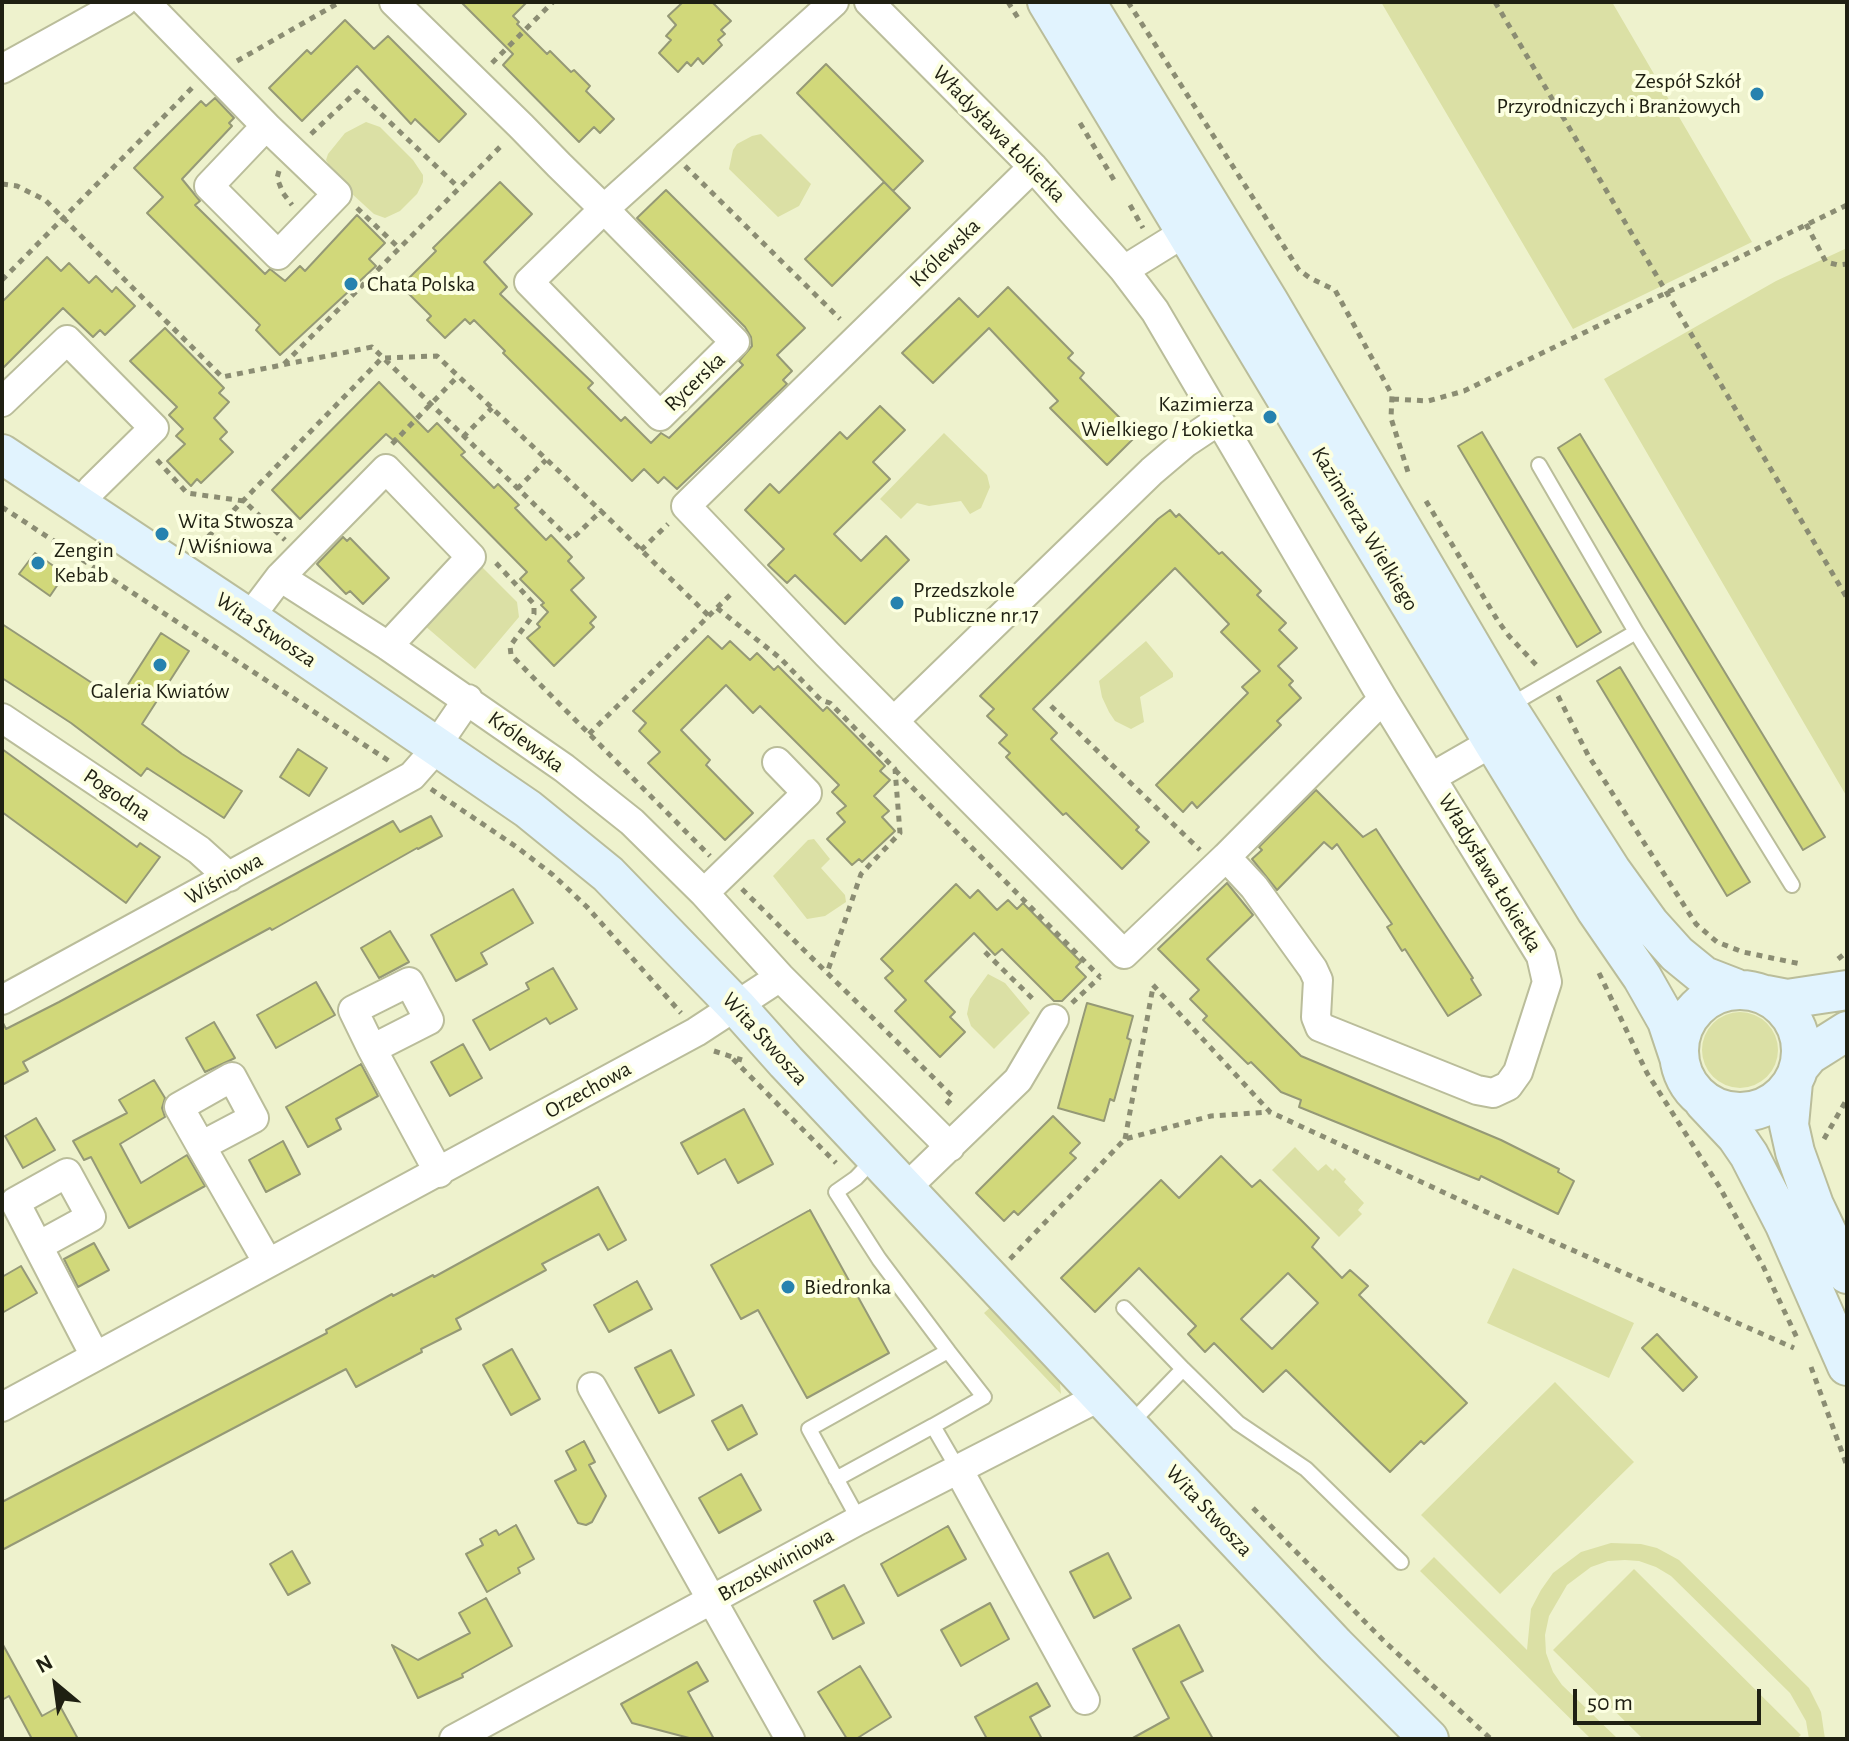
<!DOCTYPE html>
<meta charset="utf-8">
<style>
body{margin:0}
#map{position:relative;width:1849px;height:1741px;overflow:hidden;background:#eef2cd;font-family:"Alegreya Sans",sans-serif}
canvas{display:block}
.frame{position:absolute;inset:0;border:4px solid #1f2012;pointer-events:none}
.north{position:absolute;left:16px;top:1645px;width:80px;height:80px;-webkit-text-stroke:6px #fcffe1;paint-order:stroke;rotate:331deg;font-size:22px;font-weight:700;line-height:32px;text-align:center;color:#1f2012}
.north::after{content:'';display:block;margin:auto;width:28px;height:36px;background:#1f2012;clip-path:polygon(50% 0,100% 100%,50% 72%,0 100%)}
.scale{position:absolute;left:1573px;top:1689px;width:188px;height:36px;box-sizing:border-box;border:4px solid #1f2012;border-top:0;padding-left:10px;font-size:24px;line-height:28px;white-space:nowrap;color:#1f2012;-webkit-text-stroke:6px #fcffe1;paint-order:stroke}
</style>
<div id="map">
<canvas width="1849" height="1741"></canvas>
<div class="frame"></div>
<div class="north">N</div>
<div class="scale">50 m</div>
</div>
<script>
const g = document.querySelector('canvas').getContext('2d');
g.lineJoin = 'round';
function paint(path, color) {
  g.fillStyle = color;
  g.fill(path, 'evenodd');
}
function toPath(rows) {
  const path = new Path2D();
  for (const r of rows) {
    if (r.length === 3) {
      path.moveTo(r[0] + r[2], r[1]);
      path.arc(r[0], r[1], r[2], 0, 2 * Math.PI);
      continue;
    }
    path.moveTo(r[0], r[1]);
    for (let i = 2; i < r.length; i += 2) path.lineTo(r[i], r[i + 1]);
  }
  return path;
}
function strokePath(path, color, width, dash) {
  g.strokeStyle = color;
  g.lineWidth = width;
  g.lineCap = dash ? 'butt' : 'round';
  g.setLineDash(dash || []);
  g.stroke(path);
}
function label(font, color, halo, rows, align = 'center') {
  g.font = font + ' "Alegreya Sans",sans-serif';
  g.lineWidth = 8;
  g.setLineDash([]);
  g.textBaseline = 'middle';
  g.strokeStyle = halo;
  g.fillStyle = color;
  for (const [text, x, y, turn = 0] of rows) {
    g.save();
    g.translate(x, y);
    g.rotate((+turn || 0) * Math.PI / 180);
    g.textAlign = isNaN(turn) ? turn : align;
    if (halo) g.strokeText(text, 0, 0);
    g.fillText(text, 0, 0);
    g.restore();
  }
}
paint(toPath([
 [1381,2,1612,2,1752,242,1573,329],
 [366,122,380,127,413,160,423,175,423,182,417,194,400,211,385,218,374,214,339,182,326,160,328,154,345,133],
 [761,134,811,184,799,206,778,217,729,169,733,150,737,144,752,136],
 [1847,248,1847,797,1604,379,1776,281],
 [944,433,987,475,990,487,981,508,970,514,961,501,929,506,917,503,901,519,880,499],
 [480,565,517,602,519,617,475,669,424,625],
 [1146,641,1173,673,1173,677,1140,697,1144,722,1131,729,1115,721,1109,712,1102,697,1099,681],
 [814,839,830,859,821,868,845,895,846,902,825,916,807,919,773,876,808,840],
 [988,974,1005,983,1030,1013,994,1049,971,1026,967,1014,970,999],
 [1740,1050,38],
 [1295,1147,1318,1171,1326,1164,1333,1171,1335,1168,1346,1179,1344,1182,1364,1203,1358,1210,1362,1214,1339,1237,1272,1170],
 [1513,1268,1634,1323,1609,1378,1487,1323],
 [995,1303,1059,1375,1061,1394,984,1313],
 [1555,1382,1634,1462,1500,1594,1421,1515],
 [1611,1543,1641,1544,1657,1548,1679,1560,1809,1688,1821,1712,1825,1739,1809,1739,1806,1721,1790,1693,1671,1576,1656,1567,1639,1561,1625,1560,1608,1561,1591,1567,1567,1585,1549,1616,1545,1635,1546,1653,1553,1672,1562,1685,1618,1739,1591,1739,1420,1571,1434,1557,1527,1650,1531,1609,1541,1590,1553,1573,1581,1552],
 [1634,1569,1801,1735,1796,1739,1643,1739,1553,1650]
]), '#dbe0a5');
const building = toPath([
 [461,2,527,2,513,16,519,22,517,24,547,54,550,51,571,72,574,70,590,86,586,91,614,119,600,133,594,127,579,142,503,65,513,54,461,2],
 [683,2,712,2,731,21,721,30,725,34,718,40,722,45,703,64,698,58,691,66,687,62,678,72,659,53,671,40,666,36,676,25,668,16,683,2],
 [345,20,374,49,388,36,466,114,439,142,415,119,411,124,357,66,302,121,269,88,307,50,311,54,345,20],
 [826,64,923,161,893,191,797,93,826,64],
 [215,98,234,118,229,123,232,126,182,179,200,201,195,205,265,274,270,269,285,281,300,266,305,271,357,215,385,243,369,259,376,266,280,355,256,330,260,325,147,213,163,197,134,168,201,101,206,106,215,98],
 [500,182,532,214,484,262,507,287,500,294,593,383,588,388,621,421,625,417,651,443,661,433,669,438,743,365,739,361,752,346,751,337,745,327,637,218,666,190,805,328,777,355,792,371,783,380,787,384,677,489,664,477,658,483,644,469,632,481,503,353,505,351,474,320,470,324,465,319,445,338,427,320,431,316,401,286,436,251,433,248,500,182],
 [884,182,910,208,832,286,805,259,884,182],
 [47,257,61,271,69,263,89,283,96,276,112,292,116,287,135,306,105,335,100,330,93,337,63,308,2,369,2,302,47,257],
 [1008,287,1073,353,1068,358,1084,373,1080,378,1137,435,1107,465,1050,408,1058,401,989,328,933,383,902,353,959,298,978,317,1008,287],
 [165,328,224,388,219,393,229,402,214,418,227,432,220,439,233,452,201,483,197,479,191,486,167,461,185,444,176,436,183,429,169,415,177,407,130,361,165,328],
 [379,382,428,432,437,423,465,452,461,455,494,488,498,484,519,505,515,508,546,540,551,535,572,557,568,561,584,578,571,590,596,617,590,623,594,627,554,666,527,638,540,627,537,624,548,612,541,605,544,603,520,579,527,572,395,438,393,440,386,434,300,519,272,490,379,382],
 [880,406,905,430,873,462,890,479,834,534,861,561,886,536,909,560,845,624,795,575,787,583,768,565,784,549,745,510,770,484,779,493,840,432,847,439,880,406],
 [1482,432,1601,632,1577,647,1458,446,1482,432],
 [1580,434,1825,837,1803,850,1558,448,1580,434],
 [1170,510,1176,517,1179,514,1219,554,1222,552,1261,591,1257,595,1286,623,1279,630,1297,648,1278,666,1293,681,1289,685,1301,698,1277,721,1281,725,1197,808,1192,802,1183,812,1156,785,1248,693,1242,687,1260,671,1221,632,1229,624,1175,568,1033,709,1057,733,1051,739,1139,827,1136,830,1149,842,1122,869,1066,813,1063,815,1006,757,1010,753,999,743,1007,735,987,716,994,709,980,696,1158,519,1170,510],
 [343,537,347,541,350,538,389,578,363,604,350,591,346,594,317,564,343,537],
 [35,553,65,574,50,596,19,574,35,553],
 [2,624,118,700,161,633,189,651,142,724,182,754,242,791,224,818,147,768,141,776,71,723,2,678,2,624],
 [708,636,722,649,730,641,750,660,757,653,774,670,778,666,823,711,827,707,885,766,880,771,890,780,874,796,889,811,882,817,895,831,862,862,859,859,852,865,827,839,845,822,837,813,846,806,832,792,839,785,760,706,753,713,726,685,681,730,710,760,706,765,753,813,725,840,648,763,660,752,639,731,646,723,633,711,708,636],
 [1620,667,1750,882,1727,896,1597,681,1620,667],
 [2,749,137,847,140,843,160,857,126,903,2,812,2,749],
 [298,749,327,768,309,796,280,777,298,749],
 [1316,790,1363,837,1376,829,1473,978,1471,979,1481,995,1448,1016,1405,949,1402,951,1387,927,1392,924,1337,844,1332,849,1324,842,1277,890,1252,859,1262,850,1259,847,1316,790],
 [431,816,442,836,418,849,417,848,272,930,270,928,23,1062,28,1071,2,1085,2,1021,6,1029,59,1002,393,821,400,832,431,816],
 [1227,883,1253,915,1207,959,1279,1034,1301,1056,1501,1140,1559,1169,1558,1172,1574,1181,1558,1214,1481,1176,1479,1180,1299,1107,1301,1100,1281,1092,1251,1062,1248,1064,1203,1020,1207,1016,1190,999,1199,990,1158,949,1227,883],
 [956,884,970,898,978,890,997,910,1008,900,1017,909,1023,903,1081,962,1076,967,1086,977,1062,1001,1054,1001,1002,949,995,955,974,933,925,981,955,1012,950,1017,965,1032,940,1057,895,1011,906,1000,885,978,893,971,881,959,956,884],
 [513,889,533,923,481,953,487,964,456,981,431,935,513,889],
 [390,931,409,962,379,978,361,948,390,931],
 [553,968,577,1009,550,1024,546,1018,490,1050,473,1020,529,989,526,983,553,968],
 [316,982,335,1015,276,1048,257,1015,316,982],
 [1087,1003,1133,1016,1127,1038,1131,1040,1114,1101,1110,1099,1104,1121,1058,1108,1087,1003],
 [214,1022,235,1058,205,1072,186,1038,214,1022],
 [463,1044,482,1078,450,1096,431,1062,463,1044],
 [361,1064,378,1096,336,1119,341,1129,308,1147,286,1107,361,1064],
 [154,1080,165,1098,162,1108,165,1117,120,1144,141,1183,187,1155,205,1186,129,1228,91,1157,84,1160,73,1141,127,1113,119,1100,154,1080],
 [744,1109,773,1164,738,1183,725,1159,698,1174,681,1143,744,1109],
 [1053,1116,1080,1143,1070,1153,1076,1158,1018,1215,1014,1211,1004,1221,976,1193,1053,1116],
 [36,1118,55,1150,23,1168,5,1136,36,1118],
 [283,1141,300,1174,266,1192,249,1160,283,1141],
 [1221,1156,1252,1187,1260,1180,1302,1221,1319,1238,1312,1247,1342,1278,1350,1270,1368,1286,1359,1295,1467,1403,1424,1444,1421,1441,1390,1472,1286,1370,1263,1392,1214,1343,1205,1352,1188,1334,1196,1326,1139,1268,1095,1312,1061,1278,1161,1180,1179,1198,1221,1156],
 [1288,1273,1318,1303,1272,1349,1241,1319,1288,1273],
 [598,1187,626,1240,608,1250,599,1234,542,1264,546,1270,456,1319,461,1329,421,1349,422,1352,356,1387,346,1369,2,1550,2,1502,327,1333,326,1330,392,1294,393,1296,433,1275,434,1277,598,1187],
 [810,1210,889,1353,807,1398,758,1310,741,1319,711,1265,810,1210],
 [94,1243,109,1270,78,1287,64,1259,94,1243],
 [21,1266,37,1293,2,1313,2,1277,21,1266],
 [637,1281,652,1309,609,1332,594,1305,637,1281],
 [1657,1334,1697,1377,1683,1391,1642,1348,1657,1334],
 [512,1349,540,1399,511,1415,483,1365,512,1349],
 [671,1350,694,1395,659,1413,635,1368,671,1350],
 [742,1405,757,1434,728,1450,712,1421,742,1405],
 [584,1441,595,1462,589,1465,606,1496,592,1522,586,1525,578,1523,555,1481,576,1470,566,1451,584,1441],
 [741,1474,761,1510,719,1533,699,1498,741,1474],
 [516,1525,534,1559,518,1568,520,1573,487,1592,466,1554,483,1545,480,1539,496,1530,499,1535,516,1525],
 [948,1526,966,1559,898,1596,881,1564,948,1526],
 [292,1551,310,1583,288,1595,270,1564,292,1551],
 [1108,1553,1131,1598,1094,1618,1070,1572,1108,1553],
 [844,1585,864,1623,833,1639,814,1601,844,1585],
 [486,1598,512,1646,462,1674,463,1677,418,1698,392,1645,418,1660,470,1633,459,1613,486,1598],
 [990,1603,1009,1639,961,1666,941,1630,990,1603],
 [1179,1625,1203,1671,1181,1682,1213,1739,1131,1739,1169,1718,1133,1649,1179,1625],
 [2,1643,42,1716,60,1706,78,1739,32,1739,9,1696,2,1700,2,1643],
 [697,1662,708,1681,688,1692,714,1739,693,1739,632,1723,621,1704,697,1662],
 [860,1666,891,1717,856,1739,847,1739,818,1692,860,1666],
 [1037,1683,1050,1706,1030,1717,1042,1739,987,1739,975,1717,1037,1683]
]);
paint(building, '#d1d87a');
strokePath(building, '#959976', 2);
const lane = toPath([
 [1539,465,1636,632],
 [1507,707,1636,632,1792,885],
 [1124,1308,1183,1369],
 [948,1351,984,1397,933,1426,958,1469],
 [1129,1425,1183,1369,1238,1423,1306,1469,1401,1562],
 [836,1479,933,1426],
 [859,1520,809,1429,948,1351,879,1259,836,1192,856,1178,875,1158]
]);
const street = toPath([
 [145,2,266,126,209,186,278,255,337,194,266,126],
 [394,2,521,126,559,165,604,209,735,342,660,416,529,282,604,209,834,2],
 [869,2,1033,167,1124,270,1187,231],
 [2,69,123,2],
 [1033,167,686,506,827,654,1124,954,1226,857,1383,699],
 [1124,270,1155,311,1383,699,1541,956,1547,982,1518,1072,1508,1086,1493,1093,1477,1090,1320,1027,1316,1017,1318,980,1313,969,1254,887,1226,857],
 [2,402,67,340,154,428,92,489,79,505],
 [280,577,386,469,471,557,388,646],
 [249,618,280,577,388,646,564,768,632,822,704,893,780,977,950,1147],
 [2,718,199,850,229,877],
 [895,720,1152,471,1185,443,1218,421],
 [1432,777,1493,742],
 [704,893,807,793,777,762],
 [2,1000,412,776,427,759,468,699],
 [372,1049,429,1020,409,982,353,1010,372,1049,439,1173],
 [201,1146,254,1118,232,1077,179,1107,201,1146,268,1263],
 [905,1189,1018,1080,1054,1019],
 [38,1246,91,1217,67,1173,15,1202,95,1356],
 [592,1387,790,1739],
 [2,1407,696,1032,780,977],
 [958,1469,1085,1700],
 [454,1739,859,1520,1101,1396]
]);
const secondary = toPath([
 [1047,2,1493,742,1596,910,1642,977,1667,1021,1679,1057],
 [1086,2,1269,302,1507,707,1611,870,1650,924,1677,954,1704,976,1735,988],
 [2,454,249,618,528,809,608,874,737,1007,786,1062,1335,1645,1429,1739],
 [1740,1051,61],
 [1766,995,1787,999,1847,990],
 [1800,1066,1809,1055,1847,1031],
 [1793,1082,1789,1125,1795,1152,1814,1205,1847,1274],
 [1704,1102,1736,1136,1749,1155,1785,1225,1847,1366]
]);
strokePath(lane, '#babd9a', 18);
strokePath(street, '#babd9a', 32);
strokePath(secondary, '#babd9a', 42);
strokePath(toPath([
 [1008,2,1018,18],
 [1128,2,1299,270,1310,278,1335,290,1392,395,1391,418,1408,472],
 [1495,2,1847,598],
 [237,61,340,2],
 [492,63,553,2],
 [1080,123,1114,180],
 [311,134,357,91,459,188],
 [685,166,840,319],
 [279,171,277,178,283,193,292,205],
 [2,184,17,186,45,200,222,377,372,347,571,540,601,511,709,616],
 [1130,205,1143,228],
 [357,208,399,248],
 [1806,224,1826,262,1838,265,1847,264],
 [2,280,194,86],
 [284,364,503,144],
 [1393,399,1428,401,1464,391,1847,205],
 [463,437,492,408],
 [392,444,458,376],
 [157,460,187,493,244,501,285,540],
 [517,489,546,460],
 [1426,501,1498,621,1509,636,1539,668],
 [2,507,389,761],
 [200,545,382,358,437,356,601,511],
 [641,550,668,524],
 [496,563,534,604,534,614,510,646,511,655,710,856],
 [717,608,780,658,821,700,830,703,895,769,900,833,861,874,827,973],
 [1558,696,1588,755,1696,924,1717,942,1743,952,1801,964],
 [1051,706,1200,850],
 [589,734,733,592],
 [895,770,1100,977],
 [431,789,518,848,553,875,587,907,681,1013],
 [742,889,953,1097,944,1107],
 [985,952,1036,1002],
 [1838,959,1847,952],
 [1599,973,1647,1073,1719,1186,1763,1266,1798,1340],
 [1153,985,1270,1112,1484,1211,1794,1348],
 [1072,1003,1100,977],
 [714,1051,742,1060],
 [733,1059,836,1163],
 [1125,1139,1153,987],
 [1824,1139,1847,1099],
 [1010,1259,1125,1139,1211,1116,1269,1112],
 [1811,1367,1847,1466],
 [1253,1508,1385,1642,1491,1739]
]), '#8b8d73', 5, [6, 6]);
strokePath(lane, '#fff', 14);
strokePath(street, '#fff', 28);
strokePath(secondary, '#e1f3fe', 38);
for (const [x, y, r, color] of [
 [1757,94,8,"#2682af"],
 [351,284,8,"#2682af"],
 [1270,417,8,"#2682af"],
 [162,534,8,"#2682af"],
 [38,563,8,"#2682af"],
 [897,603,8,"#2682af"],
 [160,665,8,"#2682af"],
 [788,1287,8,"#2682af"]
]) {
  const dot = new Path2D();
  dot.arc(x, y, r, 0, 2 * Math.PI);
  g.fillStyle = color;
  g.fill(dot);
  strokePath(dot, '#fcffe1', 3);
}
label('22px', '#1f2012', '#fcffe1', [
 ["Zespół Szkół",1741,81,"right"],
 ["Przyrodniczych i Branżowych",1741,106,"right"],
 ["Chata Polska",367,284],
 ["Kazimierza",1254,404,"right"],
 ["Wielkiego / Łokietka",1254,429,"right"],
 ["Wita Stwosza",178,521],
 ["/ Wiśniowa",178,546],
 ["Zengin",54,550],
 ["Kebab",54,575],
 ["Przedszkole",913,590],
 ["Publiczne nr 17",913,615],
 ["Galeria Kwiatów",160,691,"center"],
 ["Biedronka",804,1287]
], 'left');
label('22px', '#1f2012', '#fcffe1', [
 ["Władysława Łokietka",999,134,46],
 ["Królewska",945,253,-44],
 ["Rycerska",695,382,-44],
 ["Kazimierza Wielkiego",1365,529,59],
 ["Wita Stwosza",266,630,34],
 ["Królewska",526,742,36],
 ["Pogodna",117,795,34],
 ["Władysława Łokietka",1490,873,59],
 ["Wiśniowa",224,879,-29],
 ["Wita Stwosza",765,1039,48],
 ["Orzechowa",588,1090,-29],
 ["Wita Stwosza",1209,1511,47],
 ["Brzoskwiniowa",776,1565,-29]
]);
</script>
